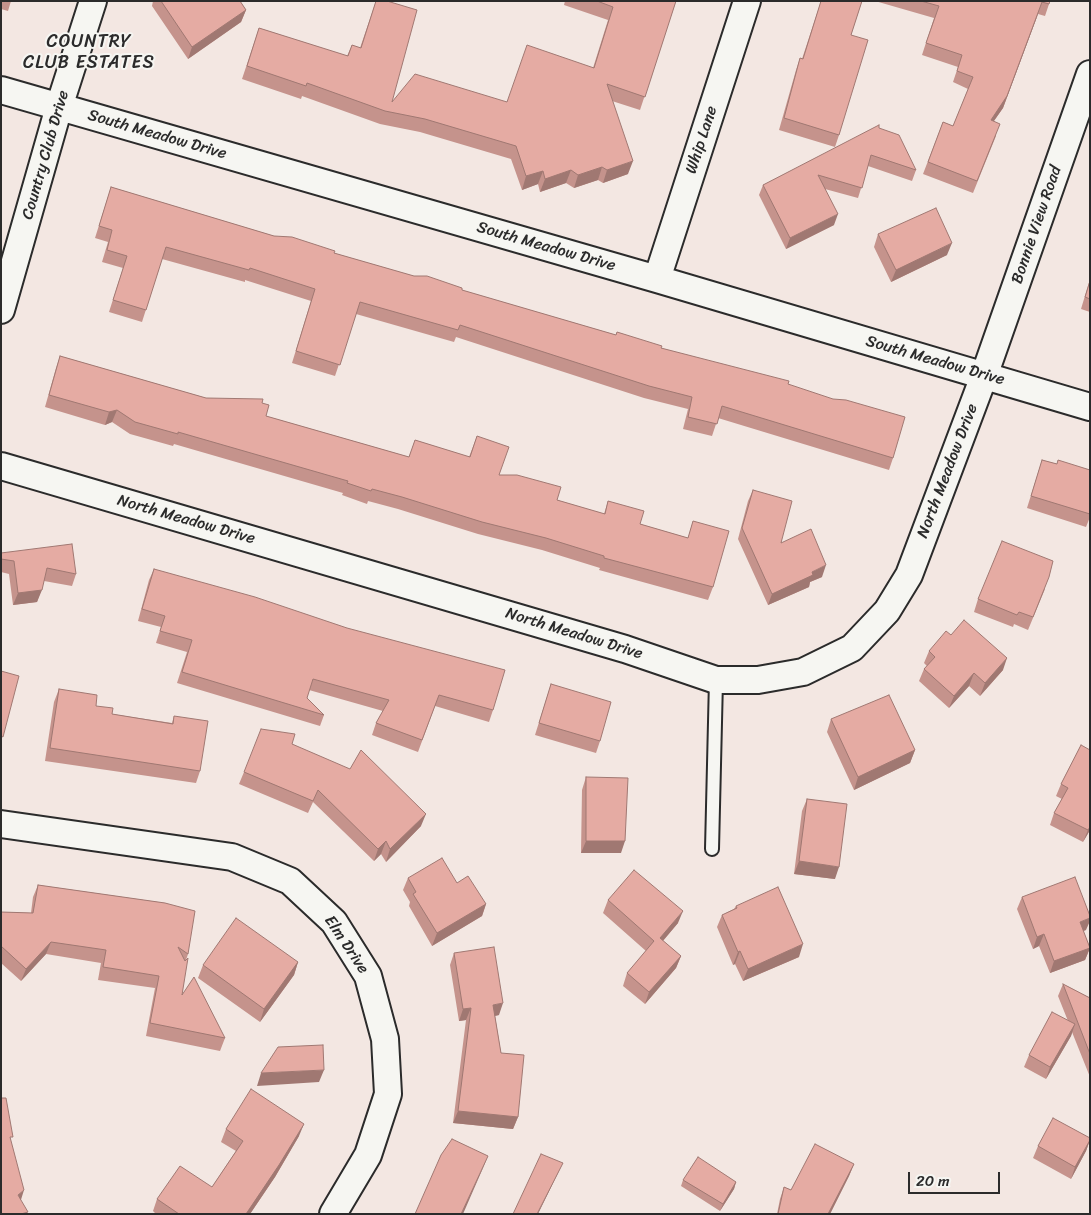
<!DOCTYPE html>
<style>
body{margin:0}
#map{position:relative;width:1091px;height:1215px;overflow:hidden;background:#f3e7e2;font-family:Sriracha,sans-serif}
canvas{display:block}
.frame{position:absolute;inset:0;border:2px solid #2b2b2b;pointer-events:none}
.scale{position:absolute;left:908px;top:1172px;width:92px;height:22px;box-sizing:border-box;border:2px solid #2b2b2b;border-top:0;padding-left:6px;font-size:15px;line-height:18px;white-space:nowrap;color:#2b2b2b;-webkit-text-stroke:4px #f6f6f2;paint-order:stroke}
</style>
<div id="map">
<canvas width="1091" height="1215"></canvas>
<div class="frame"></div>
<div class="scale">20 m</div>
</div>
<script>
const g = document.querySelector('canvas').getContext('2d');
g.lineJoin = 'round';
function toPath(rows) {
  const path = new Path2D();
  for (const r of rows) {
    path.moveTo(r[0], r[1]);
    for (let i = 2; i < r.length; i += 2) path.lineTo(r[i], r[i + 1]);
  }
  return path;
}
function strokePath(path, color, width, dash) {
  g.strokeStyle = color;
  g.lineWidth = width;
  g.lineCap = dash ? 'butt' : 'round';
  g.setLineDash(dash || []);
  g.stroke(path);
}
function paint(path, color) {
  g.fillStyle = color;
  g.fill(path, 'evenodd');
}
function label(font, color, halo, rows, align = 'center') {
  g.font = font + ' Sriracha,sans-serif';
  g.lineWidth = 4;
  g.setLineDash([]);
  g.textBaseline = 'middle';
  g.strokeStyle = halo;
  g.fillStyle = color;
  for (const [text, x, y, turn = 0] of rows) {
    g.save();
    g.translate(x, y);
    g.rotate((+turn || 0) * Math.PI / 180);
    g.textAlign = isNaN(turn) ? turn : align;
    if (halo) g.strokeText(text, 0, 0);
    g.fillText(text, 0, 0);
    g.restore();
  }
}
const service = toPath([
 [712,849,716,680]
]);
const minor = toPath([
 [1,90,657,279,1090,407],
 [657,279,747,1],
 [1,310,59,107,93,1],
 [1,466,625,649,716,680,758,680,803,672,852,648,887,611,909,575,984,376,1090,74],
 [1,824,232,857,290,881,334,922,368,976,385,1039,388,1094,368,1155,333,1214]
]);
strokePath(service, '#2b2b2b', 16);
strokePath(minor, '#2b2b2b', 30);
strokePath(service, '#f6f6f2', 12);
strokePath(minor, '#f6f6f2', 26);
paint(toPath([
 [1,1,11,1,8,11,1,9],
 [153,1,240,1,246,10,241,22,188,59,152,6],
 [376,1,392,102,507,102,593,68,608,20,564,5,565,1,676,1,640,110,612,101,628,174,603,183,598,180,574,188,566,183,540,192,538,184,522,190,511,159,420,132,380,124,302,96,301,99,242,79,259,28,347,56,352,45,360,48],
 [821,1,862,1,851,35,839,135,835,147,779,130,796,70,800,58,802,59],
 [875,1,1050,1,1045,16,1038,14,1003,108,994,121,996,136,973,193,923,174,943,122,953,126,968,89,953,82,958,67,922,55,934,18],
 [879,128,916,170,912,181,868,166,858,198,825,189,834,225,786,249,759,195,763,185],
 [111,187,274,236,334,253,616,335,617,332,661,348,788,384,893,458,889,470,718,418,712,436,683,429,688,409,644,398,456,337,454,342,356,314,335,376,292,363,311,301,245,280,245,282,162,259,142,322,109,312,123,268,102,262,108,242,95,238],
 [878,234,947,255,891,282,874,247],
 [1090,279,1090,312,1081,309],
 [60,356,206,398,262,403,266,416,409,457,415,440,469,457,477,436,499,475,557,500,604,514,608,501,640,524,688,538,693,521,713,587,708,600,599,570,600,568,542,550,478,534,398,509,368,501,367,504,342,495,343,493,174,444,173,446,130,434,112,422,105,425,45,407,56,368],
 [1042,460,1057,464,1090,470,1090,517,1086,527,1027,508],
 [753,490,781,543,822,577,810,582,809,587,768,605,738,539,748,501],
 [1,553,76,574,72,586,44,581,37,602,13,605,9,574,1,572],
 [154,569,493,710,489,722,435,706,418,752,372,735,376,723,383,711,309,690,307,698,324,715,320,726,177,683,187,652,156,643,161,627,138,621,149,580],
 [1045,589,1028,630,1014,624,1013,627,974,612,978,599],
 [951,635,1003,670,980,696,969,686,949,708,919,681,924,669,927,666,924,663,929,651],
 [551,684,600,741,596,753,535,735],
 [59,689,112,714,172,723,174,716,200,771,196,783,45,761,54,702],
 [831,719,915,750,910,763,854,790,827,732],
 [292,744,421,826,386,862,381,854,374,861,313,802,308,813,239,784,244,772],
 [1081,745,1090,830,1083,842,1050,825,1054,813,1062,799,1056,796,1061,784],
 [586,777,621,853,581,853,582,790],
 [807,799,835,879,794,874,802,811],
 [408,878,486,904,482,916,432,946,409,906,410,902,403,890],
 [38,885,165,903,188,954,186,960,182,995,225,1038,220,1051,146,1036,155,988,98,980,101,963,46,954,21,981,1,963,1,912,31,913,33,897],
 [1022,897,1086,930,1083,931,1090,948,1085,960,1050,973,1039,946,1033,949,1017,909],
 [608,900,678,923,663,941,681,956,676,968,645,1004,623,986,627,973,646,951,603,913],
 [736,906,799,957,743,981,735,964,733,965,717,927,722,915,734,909],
 [454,953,499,1015,495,1016,501,1053,518,1117,513,1129,453,1123,466,1020,459,1021,450,965],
 [298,962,294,975,260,1022,198,978,203,965],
 [1063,984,1090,998,1090,1077,1072,1032,1071,1036,1046,1079,1024,1067,1029,1055,1068,1021,1058,996],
 [226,1129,299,1136,275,1177,250,1214,156,1214,153,1211,157,1199,212,1187,236,1151,221,1142],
 [1090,1140,1086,1151,1071,1179,1033,1158,1038,1146],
 [854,1164,849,1176,830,1214,777,1214,780,1199,784,1187,791,1190],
 [683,1180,736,1182,734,1189,720,1211,681,1186]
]), '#c5938c');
paint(toPath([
 [246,10,241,22,188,59,192,47],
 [1038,14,1003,108,986,132,991,120],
 [633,161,628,174,603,183,607,170],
 [602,167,598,180,574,188,578,175],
 [571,170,566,183,540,192,545,179],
 [543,171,538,184,522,190,526,176],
 [838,214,834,225,786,249,790,238],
 [952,243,947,255,891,282,896,270],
 [117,410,112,422,105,425,109,412],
 [826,565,822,577,810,582,809,587,768,605,772,594,812,572],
 [42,590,37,602,13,605,18,593],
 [1007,658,1003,670,980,696,985,683],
 [974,673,969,686,949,708,954,696],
 [915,750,910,763,854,790,858,777],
 [426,814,421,826,386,862,390,849],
 [1090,827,1090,830,1083,842,1088,830],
 [386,841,381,854,374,861,378,849],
 [586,841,625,841,621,853,581,853],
 [799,861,839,867,835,879,794,874],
 [486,904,482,916,432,946,437,933],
 [683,911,678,923,655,950,660,938],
 [1090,918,1090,921,1086,930,1075,934,1080,922],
 [1044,934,1039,946,1033,949,1037,937],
 [51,942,46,954,21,981,26,969],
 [803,944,799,957,743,981,748,969],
 [1090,948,1085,960,1050,973,1054,961],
 [740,951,735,964,733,965,738,952],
 [681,956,676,968,645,1004,649,992],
 [298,962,294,975,260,1022,264,1009],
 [503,1003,499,1015,489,1017,493,1005],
 [471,1008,466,1020,459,1021,463,1009],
 [1075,1024,1071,1036,1046,1079,1050,1067],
 [324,1070,319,1082,257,1086,261,1073],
 [458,1111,518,1117,513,1129,453,1123],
 [304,1124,299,1136,275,1177,250,1214,246,1214],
 [1090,1140,1086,1151,1071,1179,1075,1167],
 [488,1156,483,1168,463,1214,461,1214],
 [563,1163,560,1169,538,1214,537,1214],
 [854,1164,849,1176,830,1214,828,1214],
 [736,1182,734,1189,720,1211,723,1204],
 [24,1190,20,1203,18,1195]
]), '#a07872');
const building = toPath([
 [161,1,240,1,246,10,192,47,161,1],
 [376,1,387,1,417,10,392,102,415,74,507,102,527,45,594,68,613,7,597,1,676,1,645,97,607,84,633,161,607,170,602,167,578,175,571,170,545,179,543,171,526,176,516,146,425,119,385,111,307,83,306,86,247,66,259,28,348,56,352,45,361,48,376,1],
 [821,1,862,1,851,35,868,40,839,135,784,118,800,58,803,59,821,1],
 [921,1,1050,1,1049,4,1042,2,1007,96,991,120,1000,124,977,181,928,162,943,122,953,126,973,77,957,71,962,55,926,43,939,6,921,1],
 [879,125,879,128,899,135,916,170,871,155,862,188,818,175,838,214,790,238,763,185,879,125],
 [111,187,274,236,292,237,335,251,334,253,414,276,427,276,462,288,462,290,616,335,617,332,662,346,661,348,789,381,788,384,833,399,846,400,905,417,893,458,722,406,717,424,688,417,692,397,649,386,460,325,458,330,360,302,340,365,296,351,315,289,250,268,249,270,166,247,146,310,113,300,127,256,107,250,112,230,99,226,111,187],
 [936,208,952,243,896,270,878,234,936,208],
 [1090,281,1090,299,1085,297,1090,281],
 [60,356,206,398,263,399,262,403,269,405,266,416,409,457,415,440,470,457,477,436,509,447,499,475,517,475,561,487,557,500,605,514,608,501,644,511,640,524,688,538,693,521,729,531,713,587,604,558,604,556,546,538,482,522,402,497,372,489,371,491,347,483,348,481,178,432,178,434,135,422,117,410,109,412,49,395,60,356],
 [1042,460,1057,464,1058,460,1090,470,1090,514,1031,496,1042,460],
 [753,490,792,501,781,543,811,529,826,565,812,572,813,575,772,594,742,528,753,490],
 [1002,541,1053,561,1049,577,1033,617,1019,612,1017,615,978,599,1002,541],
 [72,544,76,574,47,568,42,590,18,593,14,561,1,559,1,553,72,544],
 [154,569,255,597,347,628,505,670,493,710,439,695,422,740,376,723,389,700,313,679,307,698,324,715,182,672,192,640,160,631,165,616,142,609,154,569],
 [964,620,1007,658,985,683,974,673,954,696,924,669,935,657,929,651,946,631,951,635,964,620],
 [1,671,19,676,3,737,1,736,1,671],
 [551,684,611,702,600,741,539,723,551,684],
 [59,689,97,695,96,706,113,708,112,714,173,724,174,716,208,721,200,771,50,748,59,689],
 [889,695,915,750,858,777,831,719,889,695],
 [261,729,295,734,292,744,350,769,361,750,426,814,390,849,386,841,378,849,318,790,313,801,244,772,261,729],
 [1081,745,1090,750,1090,827,1088,830,1054,813,1068,788,1061,784,1081,745],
 [586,777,628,778,625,841,586,841,586,777],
 [807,799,847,804,839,867,799,861,807,799],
 [442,858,457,883,468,876,486,904,437,933,413,894,416,892,408,878,442,858],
 [634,870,683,911,660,938,681,956,649,992,627,973,654,941,608,900,634,870],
 [1075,877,1090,916,1090,918,1080,922,1090,948,1054,961,1044,934,1037,937,1022,897,1075,877],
 [38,885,165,903,195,911,188,954,178,947,185,961,188,958,182,995,194,977,225,1038,150,1023,159,976,103,967,106,950,51,942,26,969,1,946,1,912,33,913,38,885],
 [778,887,803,944,748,969,740,951,738,952,722,915,737,908,736,906,778,887],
 [236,918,298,962,264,1009,203,965,236,918],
 [494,947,503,1003,493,1005,501,1053,524,1055,518,1117,458,1111,471,1008,463,1009,454,953,494,947],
 [1063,984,1090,998,1090,1054,1063,984],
 [1052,1012,1075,1024,1050,1067,1029,1055,1052,1012],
 [323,1045,324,1070,261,1073,278,1047,323,1045],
 [251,1089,304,1124,279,1165,246,1214,179,1214,157,1199,180,1166,212,1187,243,1141,226,1129,251,1089],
 [1,1098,6,1098,13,1137,10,1137,24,1190,18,1195,28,1212,21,1214,1,1214,1,1098],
 [1053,1118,1090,1138,1090,1140,1075,1167,1038,1146,1053,1118],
 [452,1139,488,1156,462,1212,461,1214,415,1214,441,1155,452,1139],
 [815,1144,854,1164,828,1214,778,1214,784,1187,791,1190,815,1144],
 [541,1154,563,1163,537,1214,513,1214,541,1154],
 [698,1157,736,1182,723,1204,683,1180,698,1157]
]);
paint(building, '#e5aba3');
strokePath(building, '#a07872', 1);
label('16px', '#2b2b2b', '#f6f6f2', [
 ["South Meadow Drive",157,135,16],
 ["Whip Lane",702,140,-72],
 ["Country Club Drive",46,155,-74],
 ["Bonnie View Road",1037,225,-71],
 ["South Meadow Drive",546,247,16],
 ["South Meadow Drive",935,361,16],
 ["North Meadow Drive",948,471,-69],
 ["North Meadow Drive",186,520,16],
 ["North Meadow Drive",574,634,17],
 ["Elm Drive",346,945,56]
]);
g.letterSpacing = '1px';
label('18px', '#2b2b2b', '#f6f6f2', [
 ["COUNTRY",89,42],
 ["CLUB ESTATES",89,63]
]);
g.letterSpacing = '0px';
</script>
